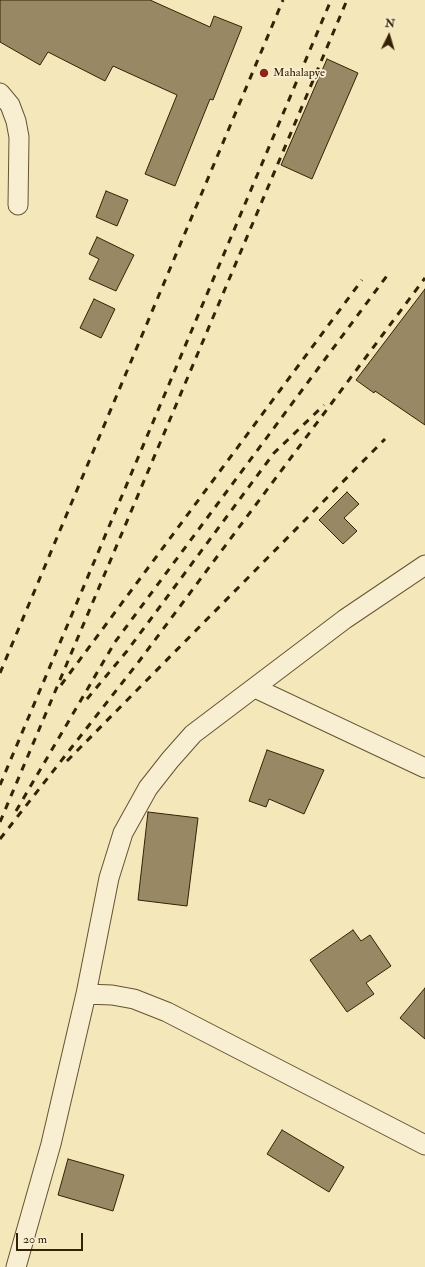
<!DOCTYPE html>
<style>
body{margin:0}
#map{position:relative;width:425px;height:1267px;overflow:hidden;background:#f4e7b9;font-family:"IM FELL Double Pica",serif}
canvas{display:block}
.north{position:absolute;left:369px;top:16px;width:40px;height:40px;-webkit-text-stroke:3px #f8efd2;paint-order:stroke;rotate:5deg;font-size:11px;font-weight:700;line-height:16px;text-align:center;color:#352205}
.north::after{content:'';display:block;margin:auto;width:14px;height:18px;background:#352205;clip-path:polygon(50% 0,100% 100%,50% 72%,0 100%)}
.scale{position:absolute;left:16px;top:1233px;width:67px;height:18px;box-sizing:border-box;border:2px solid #352205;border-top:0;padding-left:5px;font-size:12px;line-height:14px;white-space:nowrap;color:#352205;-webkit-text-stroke:3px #f8efd2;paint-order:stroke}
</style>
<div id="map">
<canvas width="425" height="1267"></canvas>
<div class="north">N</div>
<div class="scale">20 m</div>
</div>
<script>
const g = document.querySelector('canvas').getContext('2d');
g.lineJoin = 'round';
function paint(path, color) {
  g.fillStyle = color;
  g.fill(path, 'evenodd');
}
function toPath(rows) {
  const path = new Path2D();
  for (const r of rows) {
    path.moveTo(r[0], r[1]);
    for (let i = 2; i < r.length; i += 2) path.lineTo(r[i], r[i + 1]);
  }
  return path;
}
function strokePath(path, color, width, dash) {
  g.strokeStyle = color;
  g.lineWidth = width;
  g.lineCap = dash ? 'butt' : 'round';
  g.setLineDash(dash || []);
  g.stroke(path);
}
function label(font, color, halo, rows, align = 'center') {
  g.font = font + ' "IM FELL Double Pica",serif';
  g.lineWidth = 3.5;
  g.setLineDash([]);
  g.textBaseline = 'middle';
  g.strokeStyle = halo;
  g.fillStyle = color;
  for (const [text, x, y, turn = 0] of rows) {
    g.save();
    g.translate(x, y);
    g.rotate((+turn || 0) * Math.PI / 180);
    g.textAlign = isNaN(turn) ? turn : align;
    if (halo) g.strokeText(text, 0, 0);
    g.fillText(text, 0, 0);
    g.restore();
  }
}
const building = toPath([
 [0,0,150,0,210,27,214,16,242,27,213,100,210,99,175,186,145,174,177,95,113,66,105,81,48,52,40,65,0,42,0,0],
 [327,59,358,73,312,179,281,165,327,59],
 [106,191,128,200,117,226,96,217,106,191],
 [97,237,134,255,116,291,89,279,99,259,89,254,97,237],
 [425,289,425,425,375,391,374,393,356,380,425,289],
 [94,299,115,309,101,338,80,328,94,299],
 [347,492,359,504,344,518,357,531,343,544,319,520,347,492],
 [267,750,324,770,304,814,269,799,266,807,249,801,267,750],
 [148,812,198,818,187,906,138,900,148,812],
 [353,930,361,941,370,935,391,966,366,983,374,994,347,1012,310,960,353,930],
 [425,988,425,1039,400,1018,425,988],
 [282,1130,344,1167,329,1192,267,1154,282,1130],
 [68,1159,124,1175,113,1211,58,1195,68,1159]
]);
paint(building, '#988863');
strokePath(building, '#352205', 1);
const street = toPath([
 [0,93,10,105,16,121,19,137,18,205],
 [255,688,425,768],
 [86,994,109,878,123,833,148,788,170,760,193,734,345,619,425,565],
 [16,1267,51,1144,86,994,112,995,134,999,167,1012,425,1145]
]);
strokePath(street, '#655332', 21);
strokePath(street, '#f8efd2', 19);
strokePath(toPath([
 [0,673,283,0],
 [61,685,362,280],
 [87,699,127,651,274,453,324,405],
 [67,761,385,439],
 [0,785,331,0],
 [16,811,115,642,389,273],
 [0,822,347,0],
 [0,839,140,660,425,278]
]), '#352205', 3, [7, 7]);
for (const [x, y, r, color] of [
 [264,73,5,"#8f2418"]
]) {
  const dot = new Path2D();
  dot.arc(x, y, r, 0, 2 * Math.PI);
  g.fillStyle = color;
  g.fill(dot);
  strokePath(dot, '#f8efd2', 1.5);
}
label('12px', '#352205', '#f8efd2', [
 ["Mahalapye",273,73]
], 'left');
</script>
